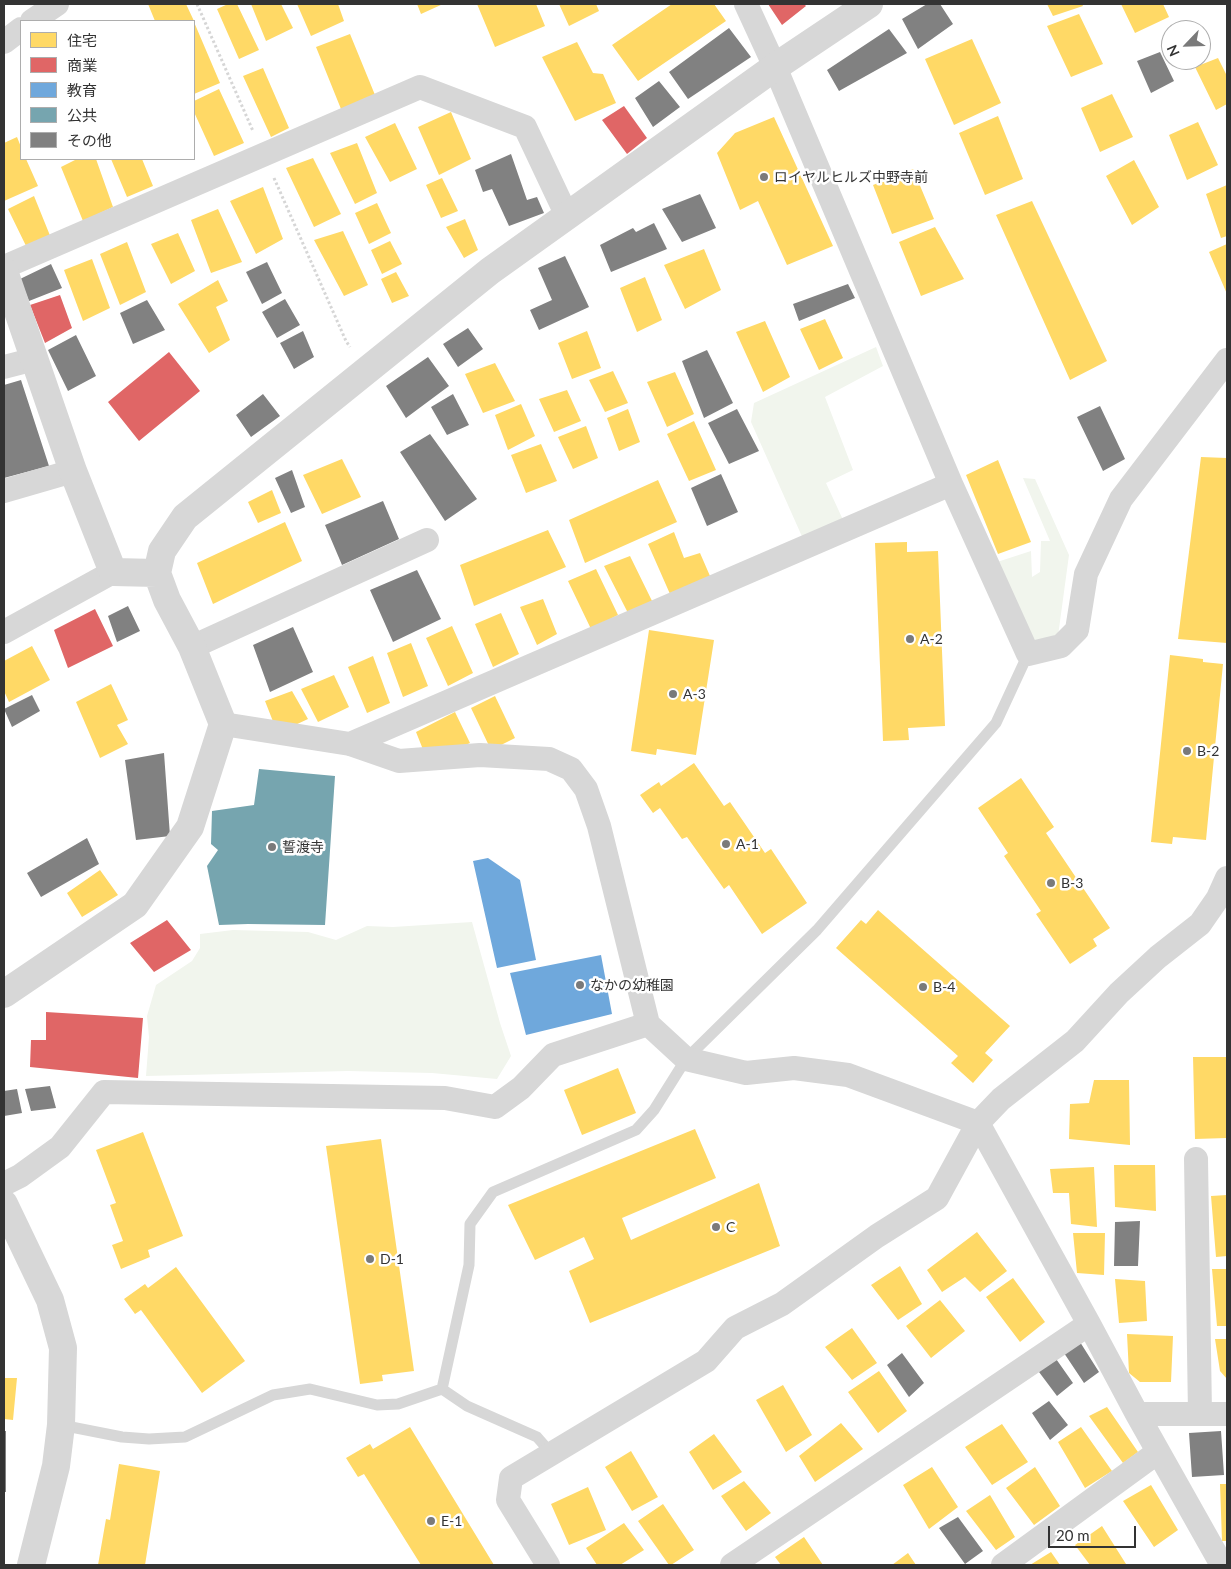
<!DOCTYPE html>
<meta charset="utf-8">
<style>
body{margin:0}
#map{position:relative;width:1231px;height:1569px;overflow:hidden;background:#fff;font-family:Lato,"Noto Sans JP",sans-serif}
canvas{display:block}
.frame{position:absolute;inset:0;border:5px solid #333;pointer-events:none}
.legend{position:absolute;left:20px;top:20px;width:175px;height:140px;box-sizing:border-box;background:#fff;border:1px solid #adadad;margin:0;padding:6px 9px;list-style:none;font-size:15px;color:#333}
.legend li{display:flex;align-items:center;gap:10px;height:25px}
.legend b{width:25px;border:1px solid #adadad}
.north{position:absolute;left:1161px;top:20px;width:50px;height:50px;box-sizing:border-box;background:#fff;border:1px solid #adadad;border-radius:50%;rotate:246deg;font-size:14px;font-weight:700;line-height:20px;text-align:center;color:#333}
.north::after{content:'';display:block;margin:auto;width:18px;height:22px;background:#7a7a7a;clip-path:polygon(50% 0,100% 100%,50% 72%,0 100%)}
.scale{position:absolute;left:1048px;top:1526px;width:88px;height:22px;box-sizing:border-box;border:2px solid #333;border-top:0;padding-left:6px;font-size:15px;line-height:18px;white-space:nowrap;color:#333;-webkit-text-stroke:4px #fff;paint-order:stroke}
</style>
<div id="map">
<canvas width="1231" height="1569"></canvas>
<div class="frame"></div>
<ul class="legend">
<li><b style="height:14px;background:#ffd966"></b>住宅</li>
<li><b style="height:14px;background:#e06666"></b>商業</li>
<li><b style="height:14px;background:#6fa8dc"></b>教育</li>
<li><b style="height:14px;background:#76a5af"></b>公共</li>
<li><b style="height:14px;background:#818181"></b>その他</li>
</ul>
<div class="north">N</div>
<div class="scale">20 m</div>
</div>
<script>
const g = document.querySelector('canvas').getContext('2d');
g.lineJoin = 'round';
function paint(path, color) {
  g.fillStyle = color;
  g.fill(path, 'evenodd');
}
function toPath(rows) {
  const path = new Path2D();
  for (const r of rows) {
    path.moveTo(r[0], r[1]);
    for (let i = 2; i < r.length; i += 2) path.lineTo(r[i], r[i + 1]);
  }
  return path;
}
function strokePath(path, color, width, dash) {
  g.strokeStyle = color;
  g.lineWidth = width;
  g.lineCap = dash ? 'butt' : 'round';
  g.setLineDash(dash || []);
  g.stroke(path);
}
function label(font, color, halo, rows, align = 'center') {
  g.font = font + ' Lato,"Noto Sans JP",sans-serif';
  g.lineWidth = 5;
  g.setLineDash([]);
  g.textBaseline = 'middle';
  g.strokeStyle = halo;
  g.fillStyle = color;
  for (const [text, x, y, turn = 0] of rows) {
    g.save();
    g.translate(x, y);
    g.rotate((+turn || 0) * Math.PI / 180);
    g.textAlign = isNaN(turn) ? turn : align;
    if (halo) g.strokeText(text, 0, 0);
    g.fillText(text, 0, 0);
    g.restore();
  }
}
paint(toPath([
 [876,347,883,366,825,397,853,470,826,483,844,522,804,541,751,422,754,403],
 [1023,478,1035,479,1069,555,1058,636,1036,644,994,563,1031,551,1032,577,1040,572,1041,541,1050,541],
 [472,922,500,1023,511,1056,497,1079,432,1073,348,1071,146,1076,149,1037,147,1016,156,985,192,961,200,948,200,934,233,930,308,932,336,940,367,926,393,927]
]), '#f1f5ed');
paint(toPath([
 [148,4,186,4,194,21,155,21],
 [228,4,237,4,259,50,239,59,217,9],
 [251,4,281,4,293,28,266,41],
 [297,4,338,4,344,21,311,36],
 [417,4,443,4,421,14],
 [477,4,536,4,545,26,495,47],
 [559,4,596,4,599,11,569,26],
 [672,4,714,4,726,21,638,81,612,45],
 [1047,4,1082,4,1083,6,1053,16],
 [1121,4,1163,4,1169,17,1135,33],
 [1079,14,1103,64,1071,77,1047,26],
 [194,22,220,83,194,94],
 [350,34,375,95,341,109,316,47],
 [972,39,1001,103,954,125,925,59],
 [577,42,593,73,603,74,616,103,575,121,542,57],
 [1218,58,1227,76,1227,104,1216,110,1195,67],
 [263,68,289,128,271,137,243,76],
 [219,89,244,143,214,156,194,112,194,101],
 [1112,94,1133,137,1100,152,1081,108],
 [451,112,471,159,439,175,418,127],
 [998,116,1023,179,985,195,959,133],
 [774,117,833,246,787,265,758,201,740,210,717,153,735,133],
 [1198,122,1218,165,1187,180,1169,135],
 [395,123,417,169,390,182,365,137],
 [17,137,21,147,21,159,26,159,38,186,4,201,4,143],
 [357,143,377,193,355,204,330,153],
 [313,158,341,214,314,227,286,168],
 [77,159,96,159,113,207,83,221,61,167],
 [111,159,142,159,153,186,127,197],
 [1134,160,1159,207,1132,225,1106,176],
 [913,169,934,219,892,234,873,185],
 [442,178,458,211,441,218,426,185],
 [1227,185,1227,236,1221,238,1206,194],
 [263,187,283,239,256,254,230,201],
 [34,196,51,238,28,250,8,209],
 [1032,201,1107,361,1070,380,996,215],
 [377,203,391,233,369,244,355,213],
 [218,209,242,262,211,273,191,220],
 [465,219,478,250,464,258,446,227],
 [935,227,964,279,921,296,899,242],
 [343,231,368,285,344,296,314,240],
 [178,233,195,271,171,284,151,244],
 [390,241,402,264,382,274,371,250],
 [127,242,146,292,120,305,100,254],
 [1227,244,1227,294,1209,252],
 [704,249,721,290,685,309,664,265],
 [92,259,110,308,83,321,64,270],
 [396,272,409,296,392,303,381,279],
 [645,277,662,320,637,332,620,288],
 [218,280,228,301,216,307,230,340,209,353,178,304],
 [825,319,843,358,819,370,800,329],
 [765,321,790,377,763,392,736,332],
 [587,331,601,368,572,379,558,343],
 [495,363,515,401,483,413,465,374],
 [613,371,628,403,605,412,589,380],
 [675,372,694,414,667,427,647,382],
 [567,390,581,421,554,432,539,399],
 [521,404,535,436,508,450,495,415],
 [628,409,640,442,619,451,607,418],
 [694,421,716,470,689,481,667,434],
 [586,426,598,458,573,469,558,437],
 [541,444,557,481,526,493,511,455],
 [1201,457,1227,458,1227,643,1178,639],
 [342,459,361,497,322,514,303,475],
 [998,460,1031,542,998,554,966,475],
 [658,480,677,522,585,563,569,520],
 [272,490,281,513,258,523,248,502],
 [285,522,302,561,213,604,197,563],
 [548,530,566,567,474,606,460,565],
 [674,532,684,558,700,553,710,576,670,594,648,544],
 [907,542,907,552,938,551,945,726,908,728,909,740,883,741,875,543],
 [630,556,653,603,629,615,604,566],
 [596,569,618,615,591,629,568,581],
 [543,599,557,634,537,645,520,607],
 [501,613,519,654,493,667,475,624],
 [452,626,473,673,448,686,426,638],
 [649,630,714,640,696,755,657,749,656,755,631,751],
 [411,643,428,686,403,697,387,653],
 [32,646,50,680,9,702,4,691,4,661],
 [1170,655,1203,659,1203,662,1223,664,1206,840,1173,837,1172,844,1151,842],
 [373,656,390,703,367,713,348,667],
 [334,675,349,707,318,722,301,689],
 [111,684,128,720,117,725,128,744,100,758,76,702],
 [292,691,308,719,293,726,274,724,265,701],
 [495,696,515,738,491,750,471,708],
 [455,712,470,743,453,751,424,752,416,732],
 [694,763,724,806,730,802,765,853,771,849,807,903,762,934,729,885,724,889,687,837,682,839,660,808,653,813,640,795,659,782,661,786],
 [1021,778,1054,827,1046,833,1110,928,1093,939,1097,946,1070,964,1036,914,1041,911,1004,856,1008,853,978,808],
 [100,870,118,895,82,917,67,893],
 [878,910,1010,1026,985,1053,993,1060,973,1083,951,1063,958,1056,836,948,861,920,866,924],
 [1193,1057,1227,1057,1227,1138,1195,1139],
 [618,1068,636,1113,582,1135,564,1090],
 [1094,1080,1129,1080,1130,1145,1069,1139,1070,1104,1089,1103],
 [695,1129,716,1178,622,1218,631,1240,759,1183,780,1246,590,1323,569,1271,594,1259,584,1237,535,1260,508,1205],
 [143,1132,183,1236,148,1250,150,1257,121,1269,112,1245,123,1241,110,1205,116,1203,96,1150],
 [381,1139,414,1371,382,1375,383,1381,360,1384,326,1146],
 [1114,1165,1155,1165,1156,1211,1115,1207],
 [1094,1167,1097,1227,1071,1224,1069,1193,1053,1193,1050,1169],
 [1227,1195,1227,1256,1216,1257,1211,1196],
 [977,1232,1007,1271,980,1292,965,1277,942,1292,927,1270],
 [1073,1233,1105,1233,1104,1275,1077,1273],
 [900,1266,922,1304,898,1320,871,1285],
 [176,1267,245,1361,202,1393,141,1310,135,1314,124,1299,145,1284,148,1288],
 [1212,1269,1227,1269,1227,1326,1217,1326],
 [1013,1278,1045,1322,1020,1342,986,1297],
 [1115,1279,1145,1281,1147,1321,1119,1323],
 [940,1300,965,1331,931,1358,906,1326],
 [852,1328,877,1363,852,1380,825,1347],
 [1127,1334,1173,1336,1171,1382,1140,1382,1129,1373],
 [1215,1339,1227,1339,1227,1379,1220,1371],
 [879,1371,907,1411,878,1433,848,1392],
 [4,1378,17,1378,13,1420,4,1419],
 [783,1385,812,1435,786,1452,756,1400],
 [1107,1407,1138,1452,1123,1463,1089,1416],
 [841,1423,863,1449,815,1482,799,1456],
 [1002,1424,1028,1462,992,1485,965,1447],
 [410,1427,494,1565,421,1565,364,1474,358,1477,346,1458,370,1444,373,1449],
 [1081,1427,1112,1471,1085,1488,1058,1442],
 [714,1434,742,1472,713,1490,689,1452],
 [631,1451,658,1497,632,1511,605,1467],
 [119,1464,160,1471,145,1565,98,1565,106,1519,110,1520],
 [932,1467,958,1507,929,1529,903,1485],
 [1035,1467,1060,1506,1034,1525,1006,1488],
 [744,1481,771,1513,746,1531,721,1496],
 [1220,1484,1227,1484,1227,1541,1222,1541],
 [1151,1485,1178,1530,1154,1547,1123,1501],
 [588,1487,606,1530,569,1545,551,1504],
 [990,1495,1015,1537,996,1550,966,1511],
 [663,1504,694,1550,671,1565,669,1565,638,1521],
 [624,1523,644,1550,620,1565,597,1565,586,1548],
 [1102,1526,1126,1564,1125,1565,1090,1565,1075,1545],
 [804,1537,823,1565,781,1565,775,1557],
 [1051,1552,1060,1565,1030,1565],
 [908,1553,916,1565,892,1565]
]), '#ffd966');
paint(toPath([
 [768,4,804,4,806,6,782,25],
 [624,106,647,138,627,154,602,120],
 [60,295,72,328,45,343,30,305],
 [169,352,200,391,139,441,108,402],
 [95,609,113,646,68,668,54,630],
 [167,920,191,950,154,972,130,943],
 [46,1012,143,1018,138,1078,30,1067,31,1040,46,1040]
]), '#e06666');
paint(toPath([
 [488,858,520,880,536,960,497,968,473,861],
 [601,955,612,1014,526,1035,510,973]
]), '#6fa8dc');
paint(toPath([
 [259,769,335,776,325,925,248,924,219,925,207,866,218,850,211,844,212,811,254,805]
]), '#76a5af');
paint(toPath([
 [927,4,940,4,953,24,918,49,902,19],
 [729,28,751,57,688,99,669,72],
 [889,29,907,53,839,91,827,70],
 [1160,52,1174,81,1151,93,1137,61],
 [659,81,680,107,653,127,635,98],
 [511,154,527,200,537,197,544,213,509,226,492,189,483,192,475,170],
 [700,194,716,228,682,242,662,209],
 [654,223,667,249,611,272,600,245,633,228,636,232],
 [565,256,589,307,539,330,530,310,552,300,538,268],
 [267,262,282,293,262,304,246,272],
 [51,264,62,288,29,301,20,279],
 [848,284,855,298,799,321,793,304],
 [285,299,300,325,277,338,262,312],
 [147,300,165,330,133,344,120,313],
 [468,328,483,349,458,367,443,344],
 [303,331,314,357,294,369,280,343],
 [76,335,96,376,68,391,48,350],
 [707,350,733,403,704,418,682,361],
 [428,357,449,386,406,418,386,386],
 [21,380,49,466,4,478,4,385],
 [263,394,280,416,251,437,236,415],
 [453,394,469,425,447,435,431,407],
 [1100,406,1125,459,1103,471,1077,417],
 [737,409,759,451,729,464,708,423],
 [430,434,477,499,445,521,400,452],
 [292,470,305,507,291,513,275,478],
 [721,474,738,512,707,526,691,488],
 [383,501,399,539,342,565,325,525],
 [417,570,441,619,393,642,370,590],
 [128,606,140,631,117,642,108,616],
 [293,627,313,672,270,692,253,645],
 [32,695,40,711,12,727,4,709],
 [164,753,170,836,136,840,125,760],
 [87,838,99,864,41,897,27,873],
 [50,1086,56,1108,31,1111,25,1089],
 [17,1089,22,1113,4,1116,4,1091],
 [1140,1221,1138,1266,1114,1266,1115,1222],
 [1080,1342,1099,1372,1084,1383,1064,1353],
 [902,1353,924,1383,909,1397,887,1365],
 [1054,1356,1073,1383,1057,1396,1036,1368],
 [1049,1401,1068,1425,1050,1440,1032,1413],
 [4,1431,6,1431,6,1492,4,1492],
 [1221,1431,1224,1475,1192,1477,1189,1433],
 [958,1517,983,1551,965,1564,939,1528]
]), '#818181');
strokePath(toPath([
 [197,4,253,131],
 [274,178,346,341,350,347]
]), '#d6d6d6', 3, [2.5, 2.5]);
strokePath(toPath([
 [442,1389,467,1406,537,1437,551,1453],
 [61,1425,122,1437,149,1439,185,1437,273,1395,310,1389,377,1405,398,1404,442,1389,469,1265,470,1224,493,1192,636,1130,654,1110,686,1059,817,930,996,723,1028,654]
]), '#d7d7d7', 11);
strokePath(toPath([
 [746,4,775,67,951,484,1028,654,1061,646,1077,630,1086,574,1121,499,1227,360],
 [32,21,57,4],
 [4,42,21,29],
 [4,267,420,87,525,127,567,216],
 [4,367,35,359],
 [4,491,73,471],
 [4,632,113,572],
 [192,647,427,540],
 [223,724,350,744,399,761,480,755,549,759,571,769,586,789,599,826,648,1024,686,1059,746,1073,794,1068,848,1075,978,1123,1089,1324,1137,1414,1222,1565],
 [350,744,951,484],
 [1196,1159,1200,1414],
 [4,1184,20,1176,60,1147,104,1092,445,1098,495,1107,521,1088,553,1055,648,1024],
 [1137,1414,1227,1414],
 [548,1565,508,1500,511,1478,706,1361,735,1328,782,1304,877,1236,937,1198,978,1123,1001,1099,1075,1041,1119,993,1158,957,1200,924,1218,898,1227,878],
 [732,1565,1089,1324],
 [1003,1565,1158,1452]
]), '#d7d7d7', 24);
strokePath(toPath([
 [4,271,73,471,113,572,157,573],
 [4,994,135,905,190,827,223,724,192,647,167,600,157,573,162,551,185,517,490,271,775,67,869,4],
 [4,1204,50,1300,63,1348,61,1425,56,1466,31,1565]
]), '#d7d7d7', 28);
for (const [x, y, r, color] of [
 [764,177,5,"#7a7a7a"],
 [910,639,5,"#7a7a7a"],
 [673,694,5,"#7a7a7a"],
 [1187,751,5,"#7a7a7a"],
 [726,844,5,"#7a7a7a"],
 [272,847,5,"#7a7a7a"],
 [1051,883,5,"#7a7a7a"],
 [580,985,5,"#7a7a7a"],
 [923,987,5,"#7a7a7a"],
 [716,1227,5,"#7a7a7a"],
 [370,1259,5,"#7a7a7a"],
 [431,1521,5,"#7a7a7a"]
]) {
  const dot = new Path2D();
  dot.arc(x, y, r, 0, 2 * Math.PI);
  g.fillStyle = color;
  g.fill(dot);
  strokePath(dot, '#fff', 2);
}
label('14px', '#333', '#fff', [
 ["ロイヤルヒルズ中野寺前",774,177],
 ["A-2",920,639],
 ["A-3",683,694],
 ["B-2",1197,751],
 ["A-1",736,844],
 ["誓渡寺",282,847],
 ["B-3",1061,883],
 ["なかの幼稚園",590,985],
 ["B-4",933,987],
 ["C",726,1227],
 ["D-1",380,1259],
 ["E-1",441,1521]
], 'left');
</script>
